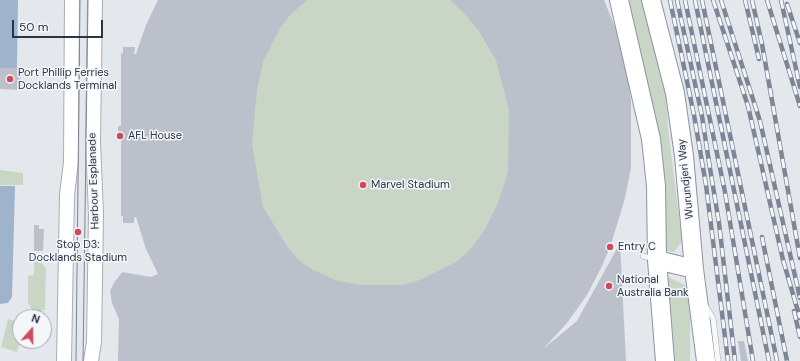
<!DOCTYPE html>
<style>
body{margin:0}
#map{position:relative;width:800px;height:361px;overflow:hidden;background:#e4e7ec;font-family:"DM Sans",sans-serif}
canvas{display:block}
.north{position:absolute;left:12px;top:309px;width:40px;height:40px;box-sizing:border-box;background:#f4f6f9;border:1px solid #a4a8b1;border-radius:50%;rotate:20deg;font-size:11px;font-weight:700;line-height:16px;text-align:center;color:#2b3445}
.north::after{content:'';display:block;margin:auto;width:14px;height:18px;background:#d1495b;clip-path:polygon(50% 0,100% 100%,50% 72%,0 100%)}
.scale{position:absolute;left:12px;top:20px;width:91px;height:18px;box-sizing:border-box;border:2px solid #2b3445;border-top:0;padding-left:5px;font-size:12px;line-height:14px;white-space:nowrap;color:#2b3445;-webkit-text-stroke:3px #f4f6f9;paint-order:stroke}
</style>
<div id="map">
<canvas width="800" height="361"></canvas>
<div class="north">N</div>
<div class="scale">50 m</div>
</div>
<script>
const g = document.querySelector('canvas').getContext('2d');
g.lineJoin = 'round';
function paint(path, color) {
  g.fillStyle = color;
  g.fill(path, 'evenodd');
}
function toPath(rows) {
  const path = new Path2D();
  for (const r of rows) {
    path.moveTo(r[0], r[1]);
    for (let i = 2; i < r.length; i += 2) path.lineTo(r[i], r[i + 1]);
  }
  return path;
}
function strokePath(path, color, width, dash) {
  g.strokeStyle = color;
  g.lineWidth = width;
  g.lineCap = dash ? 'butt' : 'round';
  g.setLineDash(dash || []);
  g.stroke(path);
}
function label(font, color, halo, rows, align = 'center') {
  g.font = font + ' "DM Sans",sans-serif';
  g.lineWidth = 3;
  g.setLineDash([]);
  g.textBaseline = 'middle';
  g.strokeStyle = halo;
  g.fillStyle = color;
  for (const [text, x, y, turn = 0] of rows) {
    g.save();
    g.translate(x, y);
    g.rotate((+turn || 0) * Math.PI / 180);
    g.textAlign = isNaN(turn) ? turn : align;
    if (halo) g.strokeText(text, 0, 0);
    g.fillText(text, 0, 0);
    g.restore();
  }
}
paint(toPath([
 [198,0,556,0,566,198,305,361],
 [626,0,643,0,666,96,668,128,682,241,674,252,666,251,658,147,642,57],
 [0,170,23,173,23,185,0,185],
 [34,259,39,259,46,269,45,310,42,310,42,317,37,317,28,303,28,276,34,275],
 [666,276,685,285,690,293,690,361,673,361],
 [8,319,20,322,20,341,17,352,1,347]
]), '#c9d6c5');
paint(toPath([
 [0,0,18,0,17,68,0,68],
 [0,186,15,186,12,297,8,303,0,304]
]), '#9fb4cc');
paint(toPath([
 [158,0,307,0,289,16,279,30,263,62,257,90,252,144,263,207,288,248,300,261,313,270,338,281,360,285,402,285,420,280,456,262,469,251,484,231,498,203,508,172,509,110,496,60,479,31,464,13,450,0,604,0,619,37,627,70,631,102,631,168,624,202,610,247,602,266,587,295,567,323,543,349,577,321,620,243,626,361,118,361,119,319,112,303,110,291,114,283,122,272,151,277,158,274,146,249,136,217,134,218,134,223,123,223,123,216,121,216,121,140,118,140,118,126,121,126,121,53,123,53,123,47,135,47,134,54,136,54,146,25],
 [0,68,21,68,20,90,0,89],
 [34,225,39,225,39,229,44,229,43,251,34,251],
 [738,341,744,341,748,361,741,361]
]), '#bbc0ca');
const lane = toPath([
 [643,256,654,259],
 [705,305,713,318,718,361]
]);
const secondary = toPath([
 [64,361,67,195,71,162,72,0],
 [91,361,94,342,96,214,93,142,95,0]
]);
const highway = toPath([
 [619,0,651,139,656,186,657,260,665,361],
 [651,0,675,93,684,156,694,269,706,361],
 [657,260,694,269]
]);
strokePath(lane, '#a9aeb7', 6);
strokePath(secondary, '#a9aeb7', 16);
strokePath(highway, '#8b94a3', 20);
strokePath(lane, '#f7f8fa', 5);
strokePath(secondary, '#fff', 14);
strokePath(highway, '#fff', 18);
strokePath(toPath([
 [76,361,80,0],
 [83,361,88,0]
]), '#7d8696', 1);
const rail = toPath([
 [670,0,694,115,706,185,728,361],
 [677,0,702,116,709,162,719,223,735,361],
 [685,0,725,192,753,361],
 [695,0,769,361],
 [702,0,777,361],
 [713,0,748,106,783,260,800,318],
 [721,0,760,121,800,298],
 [745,0,759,59],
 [752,0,762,44,800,258],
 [767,0,800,106],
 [781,0,800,87],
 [787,4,800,43],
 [762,237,787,361],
 [794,311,800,337]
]);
strokePath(rail, '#7d8696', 4.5);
strokePath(rail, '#f4f6f9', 3, [9]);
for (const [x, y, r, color] of [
 [10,79,4,"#d1495b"],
 [120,136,4,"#d1495b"],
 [363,185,4,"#d1495b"],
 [78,232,4,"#d1495b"],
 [610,247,4,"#d1495b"],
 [609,286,4,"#d1495b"]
]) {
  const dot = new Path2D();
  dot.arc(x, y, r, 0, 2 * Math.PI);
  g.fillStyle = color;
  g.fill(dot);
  strokePath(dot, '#f4f6f9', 1.5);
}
label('11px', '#2b3445', '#f4f6f9', [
 ["Port Phillip Ferries",18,73],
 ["Docklands Terminal",18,86],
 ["AFL House",128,136],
 ["Marvel Stadium",371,185],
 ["Stop D3:",78,245,"center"],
 ["Docklands Stadium",78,258,"center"],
 ["Entry C",618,247],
 ["National",617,280],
 ["Australia Bank",617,293]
], 'left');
label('11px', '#2b3445', '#f4f6f9', [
 ["Wurundjeri Way",686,179,-96],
 ["Harbour Esplanade",94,181,-92]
]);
</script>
